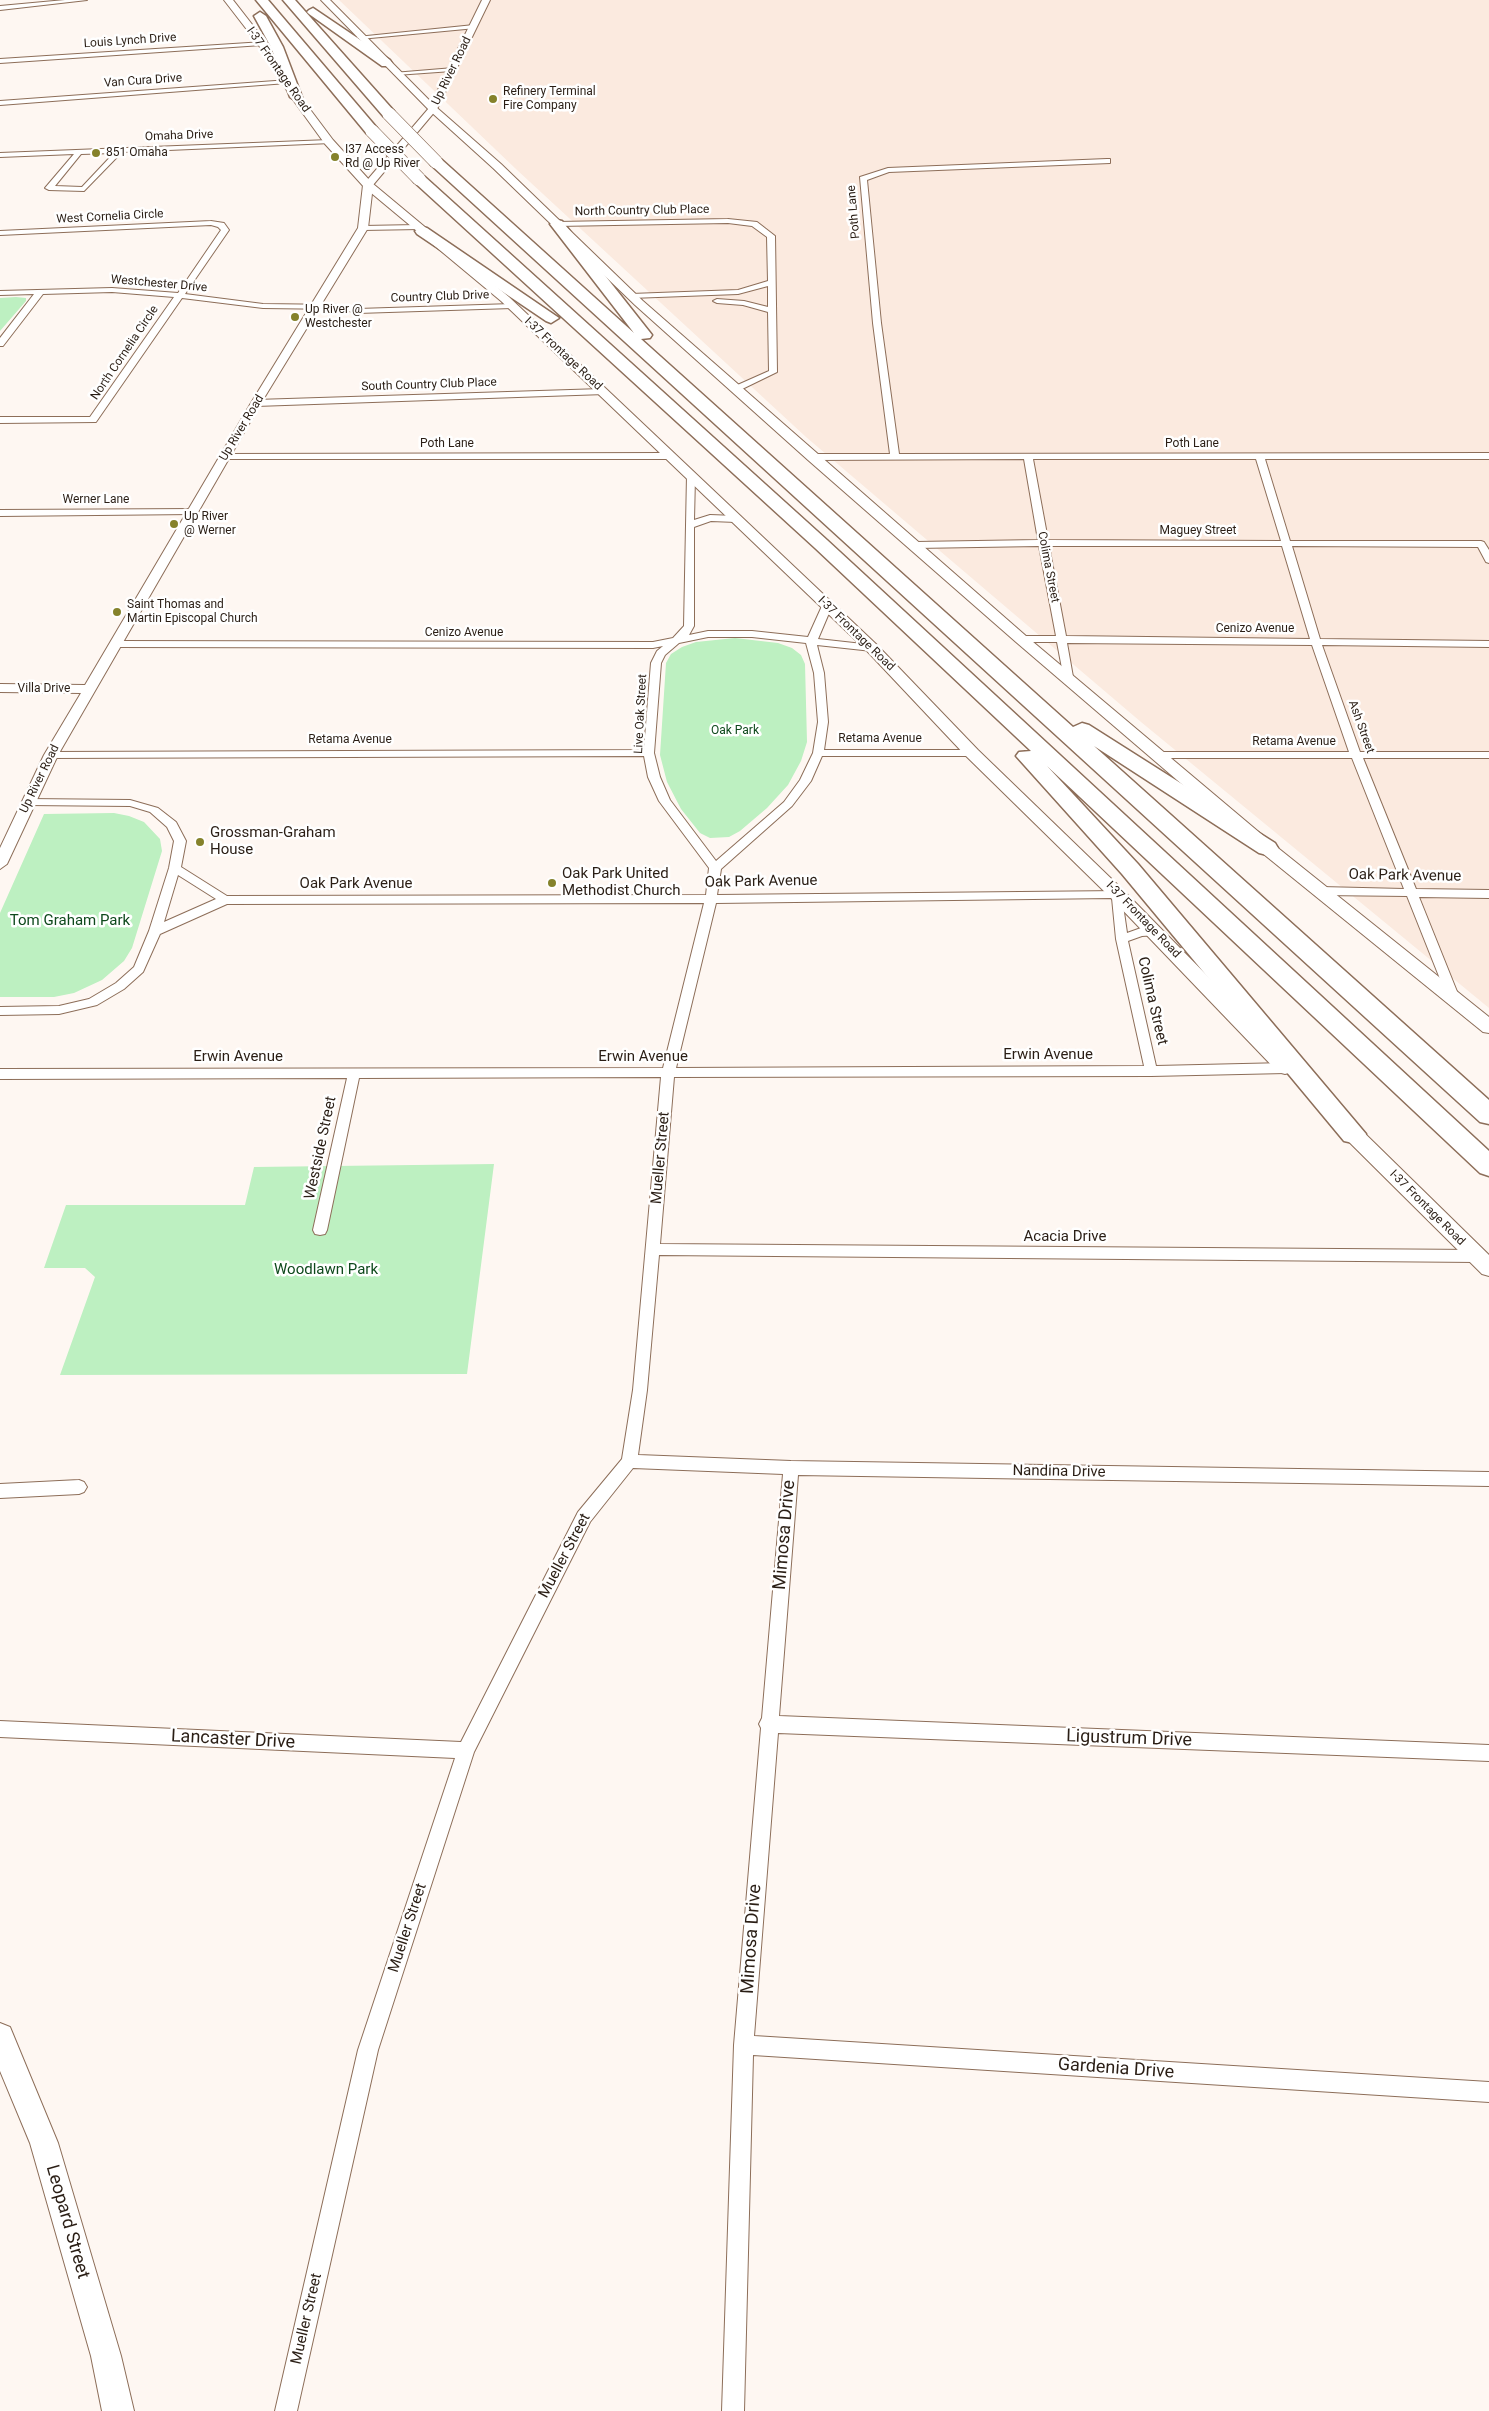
<!DOCTYPE html>
<style>
body{margin:0}
canvas{display:block;background:#fef7f2}
</style>
<canvas width="1489" height="2411"></canvas>
<script>
const g = document.querySelector('canvas').getContext('2d');
g.lineJoin = 'round';
function paint(path, color) {
  g.fillStyle = color;
  g.fill(path, 'evenodd');
}
function toPath(rows) {
  const path = new Path2D();
  for (const r of rows) {
    path.moveTo(r[0], r[1]);
    for (let i = 2; i < r.length; i += 2) path.lineTo(r[i], r[i + 1]);
  }
  return path;
}
function strokePath(path, color, width, dash) {
  g.strokeStyle = color;
  g.lineWidth = width;
  g.lineCap = dash ? 'butt' : 'round';
  g.setLineDash(dash || []);
  g.stroke(path);
}
function label(font, color, halo, rows, align = 'center') {
  g.font = font + ' Roboto,sans-serif';
  g.lineWidth = 5;
  g.setLineDash([]);
  g.textBaseline = 'middle';
  g.strokeStyle = halo;
  g.fillStyle = color;
  for (const [text, x, y, turn = 0] of rows) {
    g.save();
    g.translate(x, y);
    g.rotate((+turn || 0) * Math.PI / 180);
    g.textAlign = isNaN(turn) ? turn : align;
    if (halo) g.strokeText(text, 0, 0);
    g.fillText(text, 0, 0);
    g.restore();
  }
}
paint(toPath([
 [339,0,1489,0,1489,1008,1141,722,806,437,517,170]
]), '#fbeadf');
paint(toPath([
 [16,297,26,298,26,301,0,331,0,298],
 [735,638,778,643,792,648,801,655,805,664,807,742,801,761,788,785,767,808,740,831,729,837,710,838,700,833,681,809,667,782,660,755,666,663,671,654,682,647,696,642],
 [114,813,129,816,144,822,160,839,162,851,132,948,124,961,102,980,74,993,54,997,0,997,0,913,44,814],
 [494,1164,467,1374,60,1375,95,1277,85,1268,44,1268,66,1205,245,1205,254,1167]
]), '#bdf0c1');
const minor = toPath([
 [65,0,87,0,0,10,0,6,65,0],
 [474,25,476,28,360,39,357,37,474,25],
 [264,42,262,45,0,63,0,59,264,42],
 [454,68,452,71,396,75,393,73,454,68],
 [289,80,287,83,0,105,0,101,289,80],
 [329,140,331,143,122,152,84,191,49,190,45,188,74,154,0,157,0,153,329,140],
 [114,153,82,187,55,186,81,154,114,153],
 [1107,159,1110,159,1110,163,889,172,867,180,881,323,899,454,1489,453,1489,459,1265,459,1290,541,1481,541,1484,542,1489,550,1489,563,1486,562,1478,547,1292,546,1320,639,1489,641,1489,647,1322,645,1360,752,1489,752,1489,758,1363,758,1416,889,1489,890,1489,898,1419,897,1460,999,1458,1002,1454,1003,1448,999,1407,896,1321,895,1315,891,1321,887,1404,889,1352,758,1159,758,1154,755,1159,752,1349,752,1312,645,1067,643,1073,677,1068,680,1064,679,1057,642,1021,642,1016,639,1021,636,1056,636,1039,546,916,548,911,545,916,542,1038,540,1024,459,813,460,809,457,813,454,890,454,873,323,860,177,888,168,1107,159],
 [1033,459,1256,459,1281,541,1048,540,1033,459],
 [1049,546,1282,546,1310,639,1066,636,1049,546],
 [728,219,757,222,775,236,777,372,736,392,733,391,733,387,769,371,768,312,743,305,717,303,713,301,717,299,744,301,768,307,768,286,738,294,631,298,627,296,631,294,738,290,768,281,767,237,752,226,728,223,557,226,553,224,557,222,728,219],
 [211,221,224,223,229,230,185,294,263,304,339,305,358,309,512,304,516,306,512,308,358,313,339,309,263,308,182,298,96,422,0,423,0,417,90,417,174,297,112,292,43,294,3,346,0,346,0,338,34,294,0,295,0,291,112,288,178,293,221,230,218,227,211,225,0,235,0,231,211,221],
 [417,225,421,227,420,229,363,230,359,228,363,226,417,225],
 [602,389,605,390,605,394,256,406,252,403,256,400,602,389],
 [225,454,669,453,673,456,669,459,222,459,222,455,225,454],
 [687,475,695,477,694,520,710,515,736,516,741,519,736,522,711,521,694,527,694,626,689,635,708,631,752,631,808,637,822,606,823,604,831,604,832,606,818,639,872,645,877,648,872,651,817,645,824,673,828,722,824,750,972,750,977,753,972,756,822,756,811,781,792,806,721,869,717,895,1121,891,1127,933,1141,928,1154,928,1160,932,1158,935,1142,936,1128,941,1156,1066,1286,1063,1292,1068,1286,1073,1151,1076,674,1077,660,1244,1476,1250,1481,1252,1483,1256,1481,1260,1476,1262,659,1255,647,1390,638,1455,791,1461,1489,1472,1489,1486,798,1475,779,1716,1489,1745,1489,1761,778,1733,754,2036,1489,2082,1489,2102,753,2055,744,2411,722,2411,734,2045,761,1728,759,1724,762,1718,783,1474,633,1468,590,1522,474,1752,378,2050,297,2411,275,2411,358,2050,455,1758,0,1737,0,1721,461,1742,578,1512,622,1459,633,1390,661,1077,359,1078,327,1230,325,1234,320,1235,315,1234,313,1230,347,1078,0,1079,0,1069,663,1068,704,903,227,904,160,934,143,972,124,989,97,1005,59,1014,0,1015,0,1007,59,1006,89,999,116,983,134,967,149,931,169,868,174,841,167,827,150,812,130,806,28,805,22,802,28,799,130,800,158,808,176,822,186,841,181,867,227,896,706,895,709,868,659,801,648,777,644,756,51,758,46,755,51,752,644,750,651,663,657,651,663,646,653,648,115,647,110,644,115,641,653,642,673,638,684,626,687,475],
 [708,637,752,637,806,643,814,673,818,722,813,753,800,780,784,802,716,861,670,800,660,777,654,753,661,663,665,655,679,643,708,637],
 [178,875,216,899,164,922,178,875],
 [1112,898,1116,939,1144,1066,676,1068,716,903,1112,898],
 [196,509,196,513,193,514,0,516,0,510,196,509],
 [79,1480,84,1482,87,1487,84,1492,79,1494,0,1498,0,1484,79,1480]
]);
const tertiary = toPath([
 [482,0,490,0,437,109,373,185,368,228,261,403,58,755,7,864,0,869,0,848,44,755,81,693,0,692,0,684,85,685,251,403,358,228,363,185,429,108,482,0]
]);
const secondary = toPath([
 [224,0,233,0,265,41,300,96,333,140,372,183,509,297,877,645,978,750,1123,890,1292,1062,1294,1067,1292,1072,1285,1074,1278,1072,1111,898,966,756,867,651,501,301,364,187,325,144,291,97,258,44,224,0],
 [321,0,330,0,436,107,501,164,643,301,1026,636,1273,844,1489,1017,1489,1033,1483,1032,1261,852,1016,642,808,460,635,305,493,168,430,111,321,0],
 [1341,1115,1348,1117,1489,1255,1489,1276,1482,1274,1334,1127,1331,1122,1334,1117,1341,1115],
 [0,2023,10,2027,58,2143,121,2356,134,2411,102,2411,91,2356,30,2143,0,2071,0,2023]
]);
const motorway = toPath([
 [256,0,268,0,377,128,379,131,377,134,367,134,256,0],
 [283,0,295,0,394,111,395,114,394,117,384,117,283,0],
 [313,8,390,60,392,63,390,66,382,66,309,14,307,12,309,10,313,8],
 [260,12,266,16,283,47,302,97,301,100,296,101,290,97,271,47,254,16,260,12],
 [436,158,441,159,634,333,550,224,557,220,562,221,652,335,650,338,641,339,1073,727,1082,723,1089,725,1275,843,1278,848,1275,853,1267,855,1259,853,1094,746,1489,1100,1489,1124,1480,1122,431,165,429,162,436,158],
 [419,175,424,176,827,540,1489,1151,1489,1176,1480,1173,1047,766,1138,864,1366,1134,1362,1141,1353,1143,1344,1141,1122,874,1016,756,1019,752,1031,751,815,548,414,182,412,179,414,176,419,175],
 [422,227,427,228,559,318,551,323,546,321,417,234,415,231,422,227]
]);
strokePath(minor, '#8d6e59', 2);
strokePath(tertiary, '#8d6e59', 2);
strokePath(secondary, '#8d6e59', 2);
strokePath(motorway, '#8d6e59', 3);
paint(minor, '#fff');
paint(tertiary, '#fff');
paint(secondary, '#fff');
paint(motorway, '#fff');
const motorwayBridge = toPath([
 [389,114,436,162],
 [372,131,419,179]
]);
strokePath(motorwayBridge, '#8d6e59', 14, []);
strokePath(motorwayBridge, '#fff', 13);
for (const [x, y, r, color] of [
 [493,99,5,"#85822b"],
 [96,153,5,"#85822b"],
 [335,157,5,"#85822b"],
 [295,317,5,"#85822b"],
 [174,524,5,"#85822b"],
 [117,612,5,"#85822b"],
 [200,842,5,"#85822b"],
 [552,883,5,"#85822b"]
]) {
  const dot = new Path2D();
  dot.arc(x, y, r, 0, 2 * Math.PI);
  g.fillStyle = color;
  g.fill(dot);
  strokePath(dot, '#fff', 2);
}
label('12px', '#2a1e15', '#fff', [
 ["Louis Lynch Drive",130,41,-4],
 ["I-37 Frontage Road",278,70,55],
 ["Up River Road",452,71,-64],
 ["Van Cura Drive",143,81,-4],
 ["Omaha Drive",179,136,-2],
 ["North Country Club Place",642,211,-1],
 ["Poth Lane",854,212,-95],
 ["West Cornelia Circle",110,217,-3],
 ["Westchester Drive",159,284,5],
 ["Country Club Drive",440,297,-2],
 ["North Cornelia Circle",125,353,-56],
 ["I-37 Frontage Road",563,354,43],
 ["South Country Club Place",429,385,-2],
 ["Up River Road",242,428,-59],
 ["Poth Lane",447,444],
 ["Poth Lane",1192,444],
 ["Werner Lane",96,500],
 ["Maguey Street",1198,531],
 ["Colima Street",1048,567,79],
 ["Cenizo Avenue",1255,629],
 ["Cenizo Avenue",464,633],
 ["I-37 Frontage Road",856,634,44],
 ["Villa Drive",44,689],
 ["Live Oak Street",641,714,-87],
 ["Ash Street",1361,727,70],
 ["Retama Avenue",880,739],
 ["Retama Avenue",350,740],
 ["Retama Avenue",1294,742],
 ["Up River Road",40,779,-64],
 ["I-37 Frontage Road",1143,920,46],
 ["I-37 Frontage Road",1427,1208,45]
]);
label('12px', '#2a1e15', '#fff', [
 ["Refinery Terminal",503,92],
 ["Fire Company",503,106],
 ["I37 Access",345,150],
 ["Rd @ Up River",345,164],
 ["851 Omaha",106,153],
 ["Up River @",305,310],
 ["Westchester",305,324],
 ["Up River",184,517],
 ["@ Werner",184,531],
 ["Saint Thomas and",127,605],
 ["Martin Episcopal Church",127,619]
], 'left');
label('12px', '#0e491c', '#fff', [
 ["Oak Park",735,731]
]);
label('15px', '#2a1e15', '#fff', [
 ["Grossman-Graham",210,833],
 ["House",210,850],
 ["Oak Park United",562,874],
 ["Methodist Church",562,891]
], 'left');
label('15px', '#2a1e15', '#fff', [
 ["Oak Park Avenue",1405,876,1],
 ["Oak Park Avenue",761,882,-1],
 ["Oak Park Avenue",356,884],
 ["Colima Street",1152,1001,77],
 ["Erwin Avenue",1048,1055],
 ["Erwin Avenue",238,1057],
 ["Erwin Avenue",643,1057],
 ["Westside Street",321,1148,-78],
 ["Mueller Street",661,1158,-85],
 ["Acacia Drive",1065,1237],
 ["Nandina Drive",1059,1472,1],
 ["Mueller Street",565,1556,-62],
 ["Mueller Street",408,1928,-72],
 ["Mueller Street",307,2319,-77]
]);
label('15px', '#0e491c', '#fff', [
 ["Tom Graham Park",70,921],
 ["Woodlawn Park",326,1270]
]);
label('18px', '#2a1e15', '#fff', [
 ["Mimosa Drive",785,1535,-85],
 ["Ligustrum Drive",1129,1739,2],
 ["Lancaster Drive",233,1740,3],
 ["Mimosa Drive",752,1939,-86],
 ["Gardenia Drive",1116,2069,4],
 ["Leopard Street",67,2222,74]
]);
</script>
